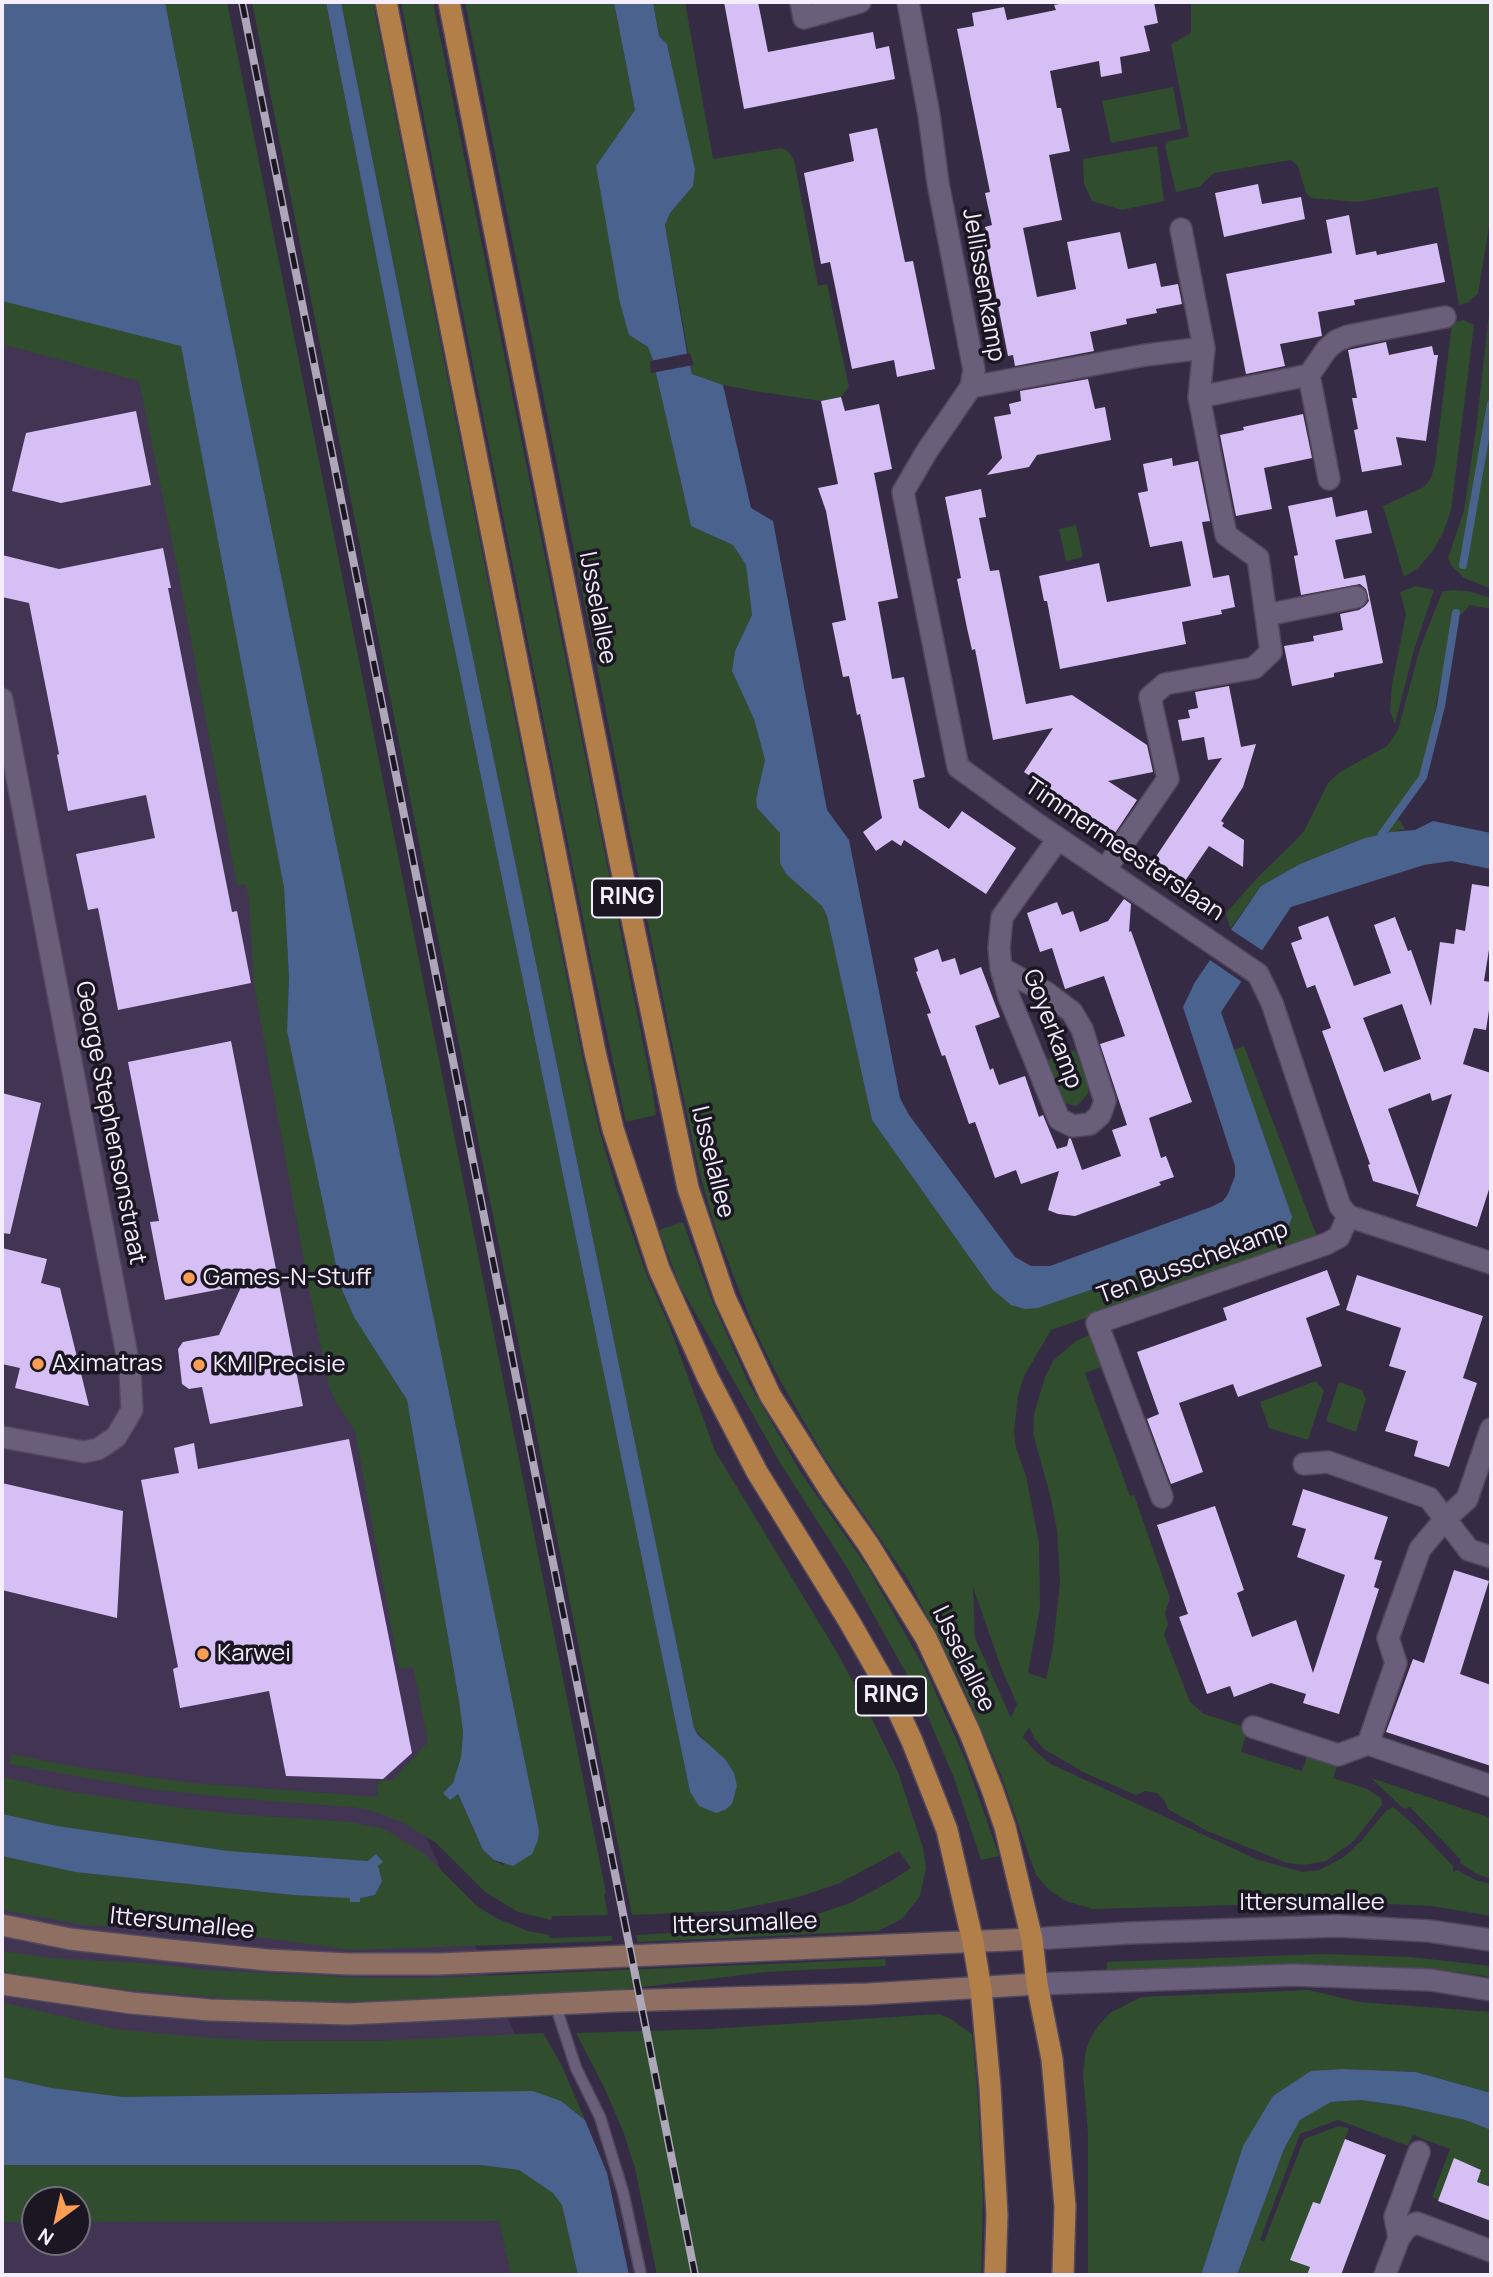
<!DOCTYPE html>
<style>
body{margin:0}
#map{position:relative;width:1493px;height:2277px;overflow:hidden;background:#362b44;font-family:Manrope,sans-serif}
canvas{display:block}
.frame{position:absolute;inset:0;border:4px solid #f4eefe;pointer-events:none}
.north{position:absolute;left:21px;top:2186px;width:70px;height:70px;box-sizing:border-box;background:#1b1722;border:2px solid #726d7a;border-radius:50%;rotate:213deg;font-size:19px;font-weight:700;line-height:28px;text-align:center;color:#f4eefe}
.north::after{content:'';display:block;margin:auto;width:24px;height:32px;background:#fc9d54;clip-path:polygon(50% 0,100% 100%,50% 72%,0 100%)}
</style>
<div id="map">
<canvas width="1493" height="2277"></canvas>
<div class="frame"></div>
<div class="north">N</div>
</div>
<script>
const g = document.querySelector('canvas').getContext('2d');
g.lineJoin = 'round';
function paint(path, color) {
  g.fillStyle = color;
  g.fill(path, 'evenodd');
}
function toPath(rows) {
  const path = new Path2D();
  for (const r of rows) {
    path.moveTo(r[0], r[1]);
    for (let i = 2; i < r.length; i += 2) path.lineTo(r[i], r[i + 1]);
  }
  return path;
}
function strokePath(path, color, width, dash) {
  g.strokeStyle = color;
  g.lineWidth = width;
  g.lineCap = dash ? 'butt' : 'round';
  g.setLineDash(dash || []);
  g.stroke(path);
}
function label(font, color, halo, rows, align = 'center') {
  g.font = font + ' Manrope,sans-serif';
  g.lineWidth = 7;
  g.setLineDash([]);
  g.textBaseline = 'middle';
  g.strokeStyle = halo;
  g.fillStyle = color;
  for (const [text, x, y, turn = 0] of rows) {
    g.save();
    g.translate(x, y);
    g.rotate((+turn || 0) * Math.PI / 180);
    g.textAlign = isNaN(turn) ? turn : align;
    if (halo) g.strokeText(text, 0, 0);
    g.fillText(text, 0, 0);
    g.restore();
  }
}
paint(toPath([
 [2,339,140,377,199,565,292,1182,440,1749,410,1801,575,2167,601,2275,2,2275],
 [35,2200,77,2200,77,2242,35,2242]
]), '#423553');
paint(toPath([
 [165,2,227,2,606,1893,604,1894,608,1915,552,1916,551,1920,518,1912,485,1892,436,1843,402,1822,369,1810,352,1807,268,1801,156,1790,9,1764,11,1754,77,1767,191,1783,377,1797,378,1781,393,1780,428,1742,413,1667,399,1669,355,1431,337,1404,329,1386,309,1289,254,984,249,900,246,884,237,886,179,576,139,381,2,344,2,301,181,345,284,888,289,977,287,1031,340,1285,354,1317,407,1400,459,1701,463,1732,461,1757,453,1783,444,1794,457,1793,483,1850,494,1860,503,1865,539,1830,199,176],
 [252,2,326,2,431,534,690,1792,704,1740,694,1728,446,527,341,2,373,2,582,1055,600,1133,617,1190,646,1273,669,1325,715,1451,838,1654,861,1697,898,1772,923,1848,926,1868,920,1896,902,1919,878,1931,638,1942,636,1935,747,1929,800,1920,850,1903,891,1881,911,1868,899,1851,840,1883,795,1898,729,1911,632,1915],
 [401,2,433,2,652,1087,656,1115,626,1122,591,959],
 [465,2,614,2,635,110,596,166,629,335,648,347,653,360,691,526,733,545,746,565,752,615,735,651,732,671,754,719,765,760,756,799,757,808,780,833,780,863,786,874,822,906,827,916,872,1120,992,1289,1180,1259,1187,1262,1292,1217,1234,1050,1244,1046,1316,1234,1316,1238,1051,1330,1024,1376,1018,1395,1014,1431,1016,1448,1026,1476,1039,1543,1040,1607,1028,1673,1046,1679,1053,1647,1060,1583,1057,1530,1051,1499,1033,1433,1034,1414,1045,1377,1053,1361,1076,1341,1089,1335,1102,1367,1085,1373,1130,1496,1134,1495,1170,1598,1165,1613,1168,1624,1164,1635,1190,1702,1204,1714,1248,1728,1241,1752,1302,1771,1308,1754,1338,1763,1333,1778,1367,1789,1381,1798,1382,1805,1354,1841,1326,1861,1304,1865,1287,1863,1207,1831,1168,1809,1164,1800,1157,1793,1145,1791,1136,1795,1085,1773,1044,1749,1034,1738,1029,1727,1023,1737,1034,1750,1051,1764,1256,1859,1302,1872,1319,1870,1344,1857,1361,1841,1386,1811,1393,1807,1414,1825,1453,1866,1453,1872,1457,1870,1476,1880,1491,1884,1491,1916,1432,1906,1347,1902,1093,1909,1066,1901,1049,1890,1036,1875,1001,1775,961,1682,909,1581,825,1458,776,1373,753,1326,716,1230,699,1171,668,1024],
 [973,1587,1002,1670,1017,1704,1011,1718,975,1638],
 [653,2,685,2,713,159,781,148,788,151,794,160,818,286,827,284,849,387,841,397,821,401,755,391,723,385,692,374,665,225,670,213,693,186,695,169,667,44,659,36],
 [1191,2,1491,2,1491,215,1478,294,1468,302,1459,305,1438,187,1358,202,1311,198,1306,193,1298,166,1291,160,1214,173,1199,187,1176,192,1165,146,1169,141,1189,137,1171,44,1191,33],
 [1173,87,1181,129,1111,143,1102,101],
 [1157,146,1164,201,1122,210,1092,201,1084,184,1083,159],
 [1491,296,1491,589,1464,578,1451,565,1448,558,1464,511,1477,422],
 [1463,320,1474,325,1451,510,1443,533,1432,552,1418,568,1404,577,1383,506,1424,487,1431,478,1435,464,1452,323],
 [1076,525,1083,557,1066,561,1059,529],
 [1416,586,1434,590,1414,650,1395,724,1390,711,1392,685,1406,614,1400,592],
 [1454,590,1468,591,1491,598,1491,609,1470,605,1461,615,1454,613,1424,768,1417,788,1407,803,1395,814,1405,829,1362,839,1300,864,1261,886,1230,929,1226,913,1259,876,1294,842,1304,831,1328,783,1340,772,1387,746,1398,730,1420,648,1439,600,1443,591],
 [1075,1050,1089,1087,1088,1094,1077,1106,1064,1103,1044,1061],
 [683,1222,710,1296,748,1382,803,1476,868,1568,925,1669,966,1761,999,1856,981,1860,954,1778,920,1698,848,1569,782,1466,679,1284,659,1230],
 [1316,1381,1324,1391,1308,1440,1269,1428,1260,1402],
 [1339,1382,1362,1390,1366,1399,1356,1432,1326,1421],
 [2,1777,66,1791,174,1807,234,1814,350,1822,384,1829,425,1854,477,1906,496,1918,528,1931,549,1935,550,1938,612,1936,612,1941,350,1950,217,1931,158,1925,90,1926,2,1910,2,1856,75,1872,293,1895,371,1897,375,1895,382,1882,378,1866,368,1861,228,1851,57,1826,2,1814],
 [1371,1778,1491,1818,1491,1879,1477,1874,1460,1863,1461,1860,1410,1807,1404,1809],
 [2,1951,51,1958,157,1964,206,1970,366,1978,433,1978,885,1959,886,1966,766,1972,627,1989,592,1992,368,2001,299,2001,249,2000,119,1989,9,1973,2,1972],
 [1324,1954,1410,1957,1491,1966,1491,1977,1436,1969,1324,1964,1107,1971,1107,1962],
 [1309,1990,1359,2002,1491,2012,1491,2093,1416,2072,1343,2069,1243,2146,1201,2275,1088,2275,1088,2133,1083,2075,1085,2054,1089,2041,1098,2026,1110,2013,1141,1997],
 [2,2002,115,2029,210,2038,274,2041,377,2041,543,2033,561,2064,585,2120,561,2101,449,2091,123,2097,52,2088,2,2077],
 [939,2014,951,2019,972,2034,977,2086,983,2198,981,2275,657,2275,635,2168,623,2131,605,2089,576,2033,710,2029],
 [1361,2100,1403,2106,1465,2120,1491,2130,1491,2187,1477,2182,1481,2170,1467,2164,1439,2200,1432,2197,1450,2149,1413,2135,1408,2146,1338,2120,1300,2134,1260,2240,1264,2242,1304,2139,1339,2126,1349,2128,1342,2147,1354,2152,1332,2172,1298,2262,1310,2267,1307,2275,1237,2275,1284,2149,1300,2120,1331,2102],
 [2,2165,481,2165,519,2170,553,2193,562,2205,578,2275,511,2275,499,2221,77,2222,77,2200,35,2200,35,2222,2,2222]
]), '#304d2e');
paint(toPath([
 [2,2,165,2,199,176,539,1830,538,1840,532,1854,513,1866,494,1860,483,1850,458,1794,450,1800,443,1793,453,1783,461,1757,463,1732,459,1701,407,1400,354,1317,340,1285,287,1031,289,977,284,888,181,346,2,301],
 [326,2,341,2,446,527,694,1728,698,1735,725,1759,734,1773,737,1786,732,1804,725,1810,716,1813,699,1806,690,1792,431,534],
 [614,2,653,2,659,36,667,44,695,169,693,186,670,213,665,225,687,353,692,374,723,385,751,508,773,521,827,810,849,840,900,1098,909,1115,1015,1257,1031,1266,1050,1266,1211,1207,1223,1201,1228,1194,1235,1176,1235,1166,1183,1007,1195,982,1261,886,1300,864,1362,839,1390,832,1415,830,1433,821,1491,833,1491,869,1451,861,1424,865,1291,907,1221,1012,1292,1217,1287,1231,1187,1262,1180,1259,1038,1308,1025,1309,1011,1305,992,1289,872,1120,827,916,822,906,786,874,780,863,780,833,757,808,756,799,765,760,754,719,732,671,735,651,752,615,746,565,733,545,691,526,653,360,648,347,629,335,620,303,596,166,635,110],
 [2,1814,57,1826,228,1851,368,1861,376,1854,383,1862,378,1866,382,1881,375,1895,360,1898,360,1902,350,1902,350,1898,293,1895,75,1872,2,1856],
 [1343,2069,1416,2072,1491,2093,1491,2130,1465,2120,1403,2106,1361,2100,1331,2102,1300,2120,1284,2149,1237,2275,1201,2275,1243,2146,1273,2096,1311,2071],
 [2,2077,52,2088,123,2097,533,2091,561,2101,585,2120,607,2173,629,2275,578,2275,562,2205,553,2193,519,2170,481,2165,2,2165]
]), '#4a638e');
paint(toPath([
 [690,353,694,365,651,373,650,361],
 [1229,925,1230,929,1263,951,1267,951,1243,986,1242,982,1207,958]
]), '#362b44');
strokePath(toPath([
 [1463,565,1491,404],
 [1382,834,1423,777,1441,706,1456,613]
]), '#4a638e', 8);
paint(toPath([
 [724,2,758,2,768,52,873,32,876,49,889,46,895,79,744,109],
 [1070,2,1154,2,1158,23,1144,26,1150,51,1120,57,1122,73,1101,77,1099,61,1050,71,1057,108,1061,108,1070,151,1049,155,1062,220,1023,228,1037,297,1076,289,1067,242,1120,232,1128,269,1156,263,1161,287,1178,284,1182,304,1156,309,1157,313,1126,319,1127,324,1090,332,1094,351,1015,366,1013,355,1008,356,984,235,987,234,985,227,992,225,985,193,990,192,957,29,974,26,972,13,1004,7,1007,20,1056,10,1054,5],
 [877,128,905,262,913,261,935,369,897,377,894,360,852,369,830,262,821,264,804,173,854,161,849,134],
 [1258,184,1262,204,1301,197,1305,219,1224,237,1215,193],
 [1349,215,1356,255,1376,251,1377,255,1437,243,1445,282,1354,300,1355,305,1318,312,1322,336,1280,344,1285,366,1246,374,1226,274,1332,253,1326,220],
 [1386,342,1389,355,1432,346,1434,355,1438,355,1426,441,1396,437,1402,465,1362,472,1354,430,1358,429,1352,398,1357,398,1348,350],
 [1088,379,1095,409,1105,407,1111,440,1037,455,1029,467,987,475,1002,458,994,417,1011,414,1009,404,1021,401,1020,391],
 [841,397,845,411,879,404,892,469,874,473,898,598,878,602,892,679,904,677,922,763,925,777,913,780,919,808,949,829,962,811,1016,848,986,894,904,840,901,846,892,840,876,851,863,832,882,818,860,714,857,715,849,676,843,677,832,623,846,620,826,511,818,488,838,484,821,401],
 [136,411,151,485,61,503,12,491,26,433],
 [1303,414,1312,458,1264,468,1272,509,1236,516,1220,435,1244,430,1243,427],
 [1172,458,1173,466,1198,461,1210,521,1202,522,1213,578,1229,575,1235,607,1221,610,1222,614,1182,622,1186,644,1060,669,1047,601,1044,601,1039,576,1099,563,1107,602,1191,586,1182,541,1150,547,1138,493,1148,491,1143,464],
 [981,489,986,517,979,518,990,571,999,570,1026,704,1072,695,1147,745,1153,772,1108,781,1137,800,1115,833,1024,772,1053,728,993,740,975,649,972,650,967,628,957,579,961,578,945,497],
 [1332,497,1336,517,1367,510,1372,533,1335,540,1344,579,1365,575,1383,663,1334,673,1334,677,1292,686,1284,646,1314,641,1313,636,1343,630,1340,614,1359,610,1365,606,1369,601,1366,589,1360,584,1301,595,1294,556,1298,555,1288,506],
 [163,548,171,588,168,588,215,826,232,912,237,911,251,983,118,1010,98,908,88,910,76,854,155,838,146,795,68,811,57,755,59,754,29,603,2,597,2,555,59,569],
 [1229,686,1241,747,1256,744,1243,787,1221,821,1224,823,1222,826,1244,840,1243,867,1209,846,1185,881,1153,861,1222,758,1208,760,1204,737,1182,741,1178,720,1190,718,1188,710,1198,708,1195,692],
 [1472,884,1491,887,1491,937,1484,981,1491,982,1491,997,1486,1030,1474,1028,1463,1064,1491,1073,1491,1183,1477,1227,1416,1206,1452,1094,1432,1101,1430,1093,1388,1109,1419,1195,1373,1181,1368,1165,1370,1164,1322,1031,1331,1028,1315,985,1307,988,1291,943,1302,939,1298,927,1328,916,1354,986,1391,973,1374,925,1395,917,1408,951,1411,950,1431,1006,1440,942,1454,944,1456,929,1465,931],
 [1402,1004,1421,1059,1384,1072,1363,1018],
 [1124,899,1131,904,1129,932,1131,931,1192,1102,1149,1118,1161,1158,1166,1156,1174,1177,1159,1182,1161,1185,1075,1216,1058,1214,1048,1210,1059,1171,1021,1184,1016,1170,995,1178,975,1122,969,1124,945,1055,942,1056,927,1014,931,1013,916,972,918,971,914,958,938,949,942,962,955,958,960,975,981,967,1000,1017,975,1026,990,1070,993,1068,999,1085,1025,1076,1039,1117,1043,1115,1057,1149,1067,1146,1069,1138,1071,1139,1082,1170,1121,1156,1112,1130,1127,1125,1100,1044,1125,1036,1104,976,1065,989,1052,948,1040,952,1027,913,1057,902,1062,915,1073,911,1080,932,1108,921],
 [231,1041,303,1406,210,1424,202,1387,189,1389,182,1384,178,1349,183,1342,219,1335,242,1285,165,1300,150,1222,159,1221,128,1062],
 [2,1093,41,1103,10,1234,2,1233],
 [2,1248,47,1259,41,1283,60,1288,89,1406,15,1388,20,1368,2,1364],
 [1327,1270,1340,1305,1306,1318,1322,1366,1238,1397,1233,1384,1179,1403,1203,1472,1171,1484,1147,1419,1159,1414,1137,1352,1227,1320,1223,1308],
 [1357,1275,1483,1316,1463,1378,1477,1383,1449,1467,1414,1456,1418,1441,1385,1431,1406,1371,1389,1366,1401,1328,1346,1310],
 [349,1439,412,1753,383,1779,286,1776,269,1691,180,1708,173,1669,178,1667,141,1480,179,1473,174,1448,194,1443,198,1469],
 [2,1483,123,1511,117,1618,2,1590],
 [1303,1489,1388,1517,1374,1559,1382,1561,1374,1587,1379,1589,1339,1714,1303,1703,1306,1694,1271,1683,1234,1697,1230,1686,1207,1694,1179,1617,1188,1614,1157,1525,1215,1506,1244,1590,1237,1593,1252,1637,1296,1620,1313,1673,1345,1575,1297,1557,1306,1529,1292,1525],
 [1454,1570,1489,1581,1460,1674,1491,1685,1491,1766,1386,1732,1413,1659,1424,1663],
 [1345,2139,1386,2155,1341,2275,1307,2275,1310,2267,1290,2260,1313,2202,1320,2204],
 [1454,2158,1481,2170,1477,2182,1491,2187,1491,2221,1438,2201]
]), '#d5bff4');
const service = toPath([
 [555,2004,576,2068,600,2117,623,2192,641,2275]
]);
const minor = toPath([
 [801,2,804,18,860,2],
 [908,2,929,115,938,183,974,370,971,387,927,451,903,492,958,767,1034,822,1258,974,1272,1003,1340,1206,1348,1216,1491,1263],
 [1309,375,1329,479],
 [971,387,1146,355,1204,348],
 [1199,397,1309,375,1327,349,1336,341,1348,336,1445,317],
 [1266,615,1356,597],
 [2,699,130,1371,132,1410,116,1437,98,1449,84,1452,2,1437],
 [1105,870,1168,779,1150,697,1165,684,1254,668,1271,652,1258,558,1226,535,1199,397,1204,348,1181,229],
 [1001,968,1047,993,1072,1012,1082,1029,1105,1101,1100,1115,1090,1124,1073,1126,1059,1119,1009,997,1001,968,999,948,1002,917,1058,839],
 [1304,1464,1328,1462,1429,1498,1469,1550,1491,1557],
 [1162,1497,1097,1323,1326,1244,1339,1237,1348,1216],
 [1253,1727,1338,1755,1368,1744],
 [1368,1744,1396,1663,1388,1638,1420,1549,1446,1518,1467,1499,1491,1429],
 [1368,1744,1491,1786],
 [1399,2238,1395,2217,1419,2152],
 [1385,2275,1399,2238,1407,2227,1417,2223,1491,2251]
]);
const tertiary = toPath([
 [1032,1939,1129,1933,1337,1926,1429,1931,1491,1940],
 [1037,1984,1293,1975,1431,1980,1491,1990]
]);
const secondary = toPath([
 [2,1925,70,1939,168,1950,268,1960,349,1964,438,1964,1032,1939],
 [2,1984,131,2003,210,2010,349,2014,617,2001,868,1994,1037,1984]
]);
const primary = toPath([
 [386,2,595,1052,613,1129,659,1269,708,1378,757,1472,849,1621,889,1691,912,1741,947,1830,973,1942,981,1989,990,2087,997,2215,995,2275],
 [449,2,618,852,688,1188,725,1298,770,1395,830,1490,868,1544,926,1638,970,1733,992,1789,1005,1827,1032,1939,1037,1984,1052,2059,1065,2206,1063,2275]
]);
strokePath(service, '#51485d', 13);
strokePath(minor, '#51485d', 24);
strokePath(tertiary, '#51485d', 24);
strokePath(secondary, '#51485d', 24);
strokePath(primary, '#51485d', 24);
strokePath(service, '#6a5f7a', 10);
strokePath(minor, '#6a5f7a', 21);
strokePath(tertiary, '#6a5f7a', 21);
strokePath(secondary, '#8f6f61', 21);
strokePath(primary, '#b37f48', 21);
const rail = toPath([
 [242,2,695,2275]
]);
strokePath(rail, '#aea6b9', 8);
strokePath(rail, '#1b1722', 5, [16]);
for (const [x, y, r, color] of [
 [189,1278,7,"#fc9d54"],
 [38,1364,7,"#fc9d54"],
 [199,1365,7,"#fc9d54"],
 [203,1654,7,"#fc9d54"]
]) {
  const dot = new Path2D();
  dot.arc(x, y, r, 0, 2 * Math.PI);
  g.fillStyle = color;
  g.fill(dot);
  strokePath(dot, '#1b1722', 2.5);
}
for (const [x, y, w] of [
 [627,898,70],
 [891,1696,70]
]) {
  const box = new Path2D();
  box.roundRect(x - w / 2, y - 19.5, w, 39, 5);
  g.fillStyle = '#1b1722';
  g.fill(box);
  strokePath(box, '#f4eefe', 2);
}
label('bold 23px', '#f4eefe', null, [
 ["RING",627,898],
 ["RING",891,1696]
]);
label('24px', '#f4eefe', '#1b1722', [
 ["Jellissenkamp",983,285,80],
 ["IJsselallee",597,608,79],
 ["Timmermeesterslaan",1124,850,34],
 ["Goyerkamp",1052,1029,69],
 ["George Stephensonstraat",110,1123,79],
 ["IJsselallee",712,1162,76],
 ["Ten Busschekamp",1193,1263,-20],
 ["IJsselallee",963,1659,64],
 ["Ittersumallee",1312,1903],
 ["Ittersumallee",182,1924,6],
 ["Ittersumallee",745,1924,-2]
]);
label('24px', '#f4eefe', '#1b1722', [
 ["Games-N-Stuff",203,1278],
 ["Aximatras",52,1364],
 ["KMI Precisie",213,1365],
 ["Karwei",217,1654]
], 'left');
</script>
